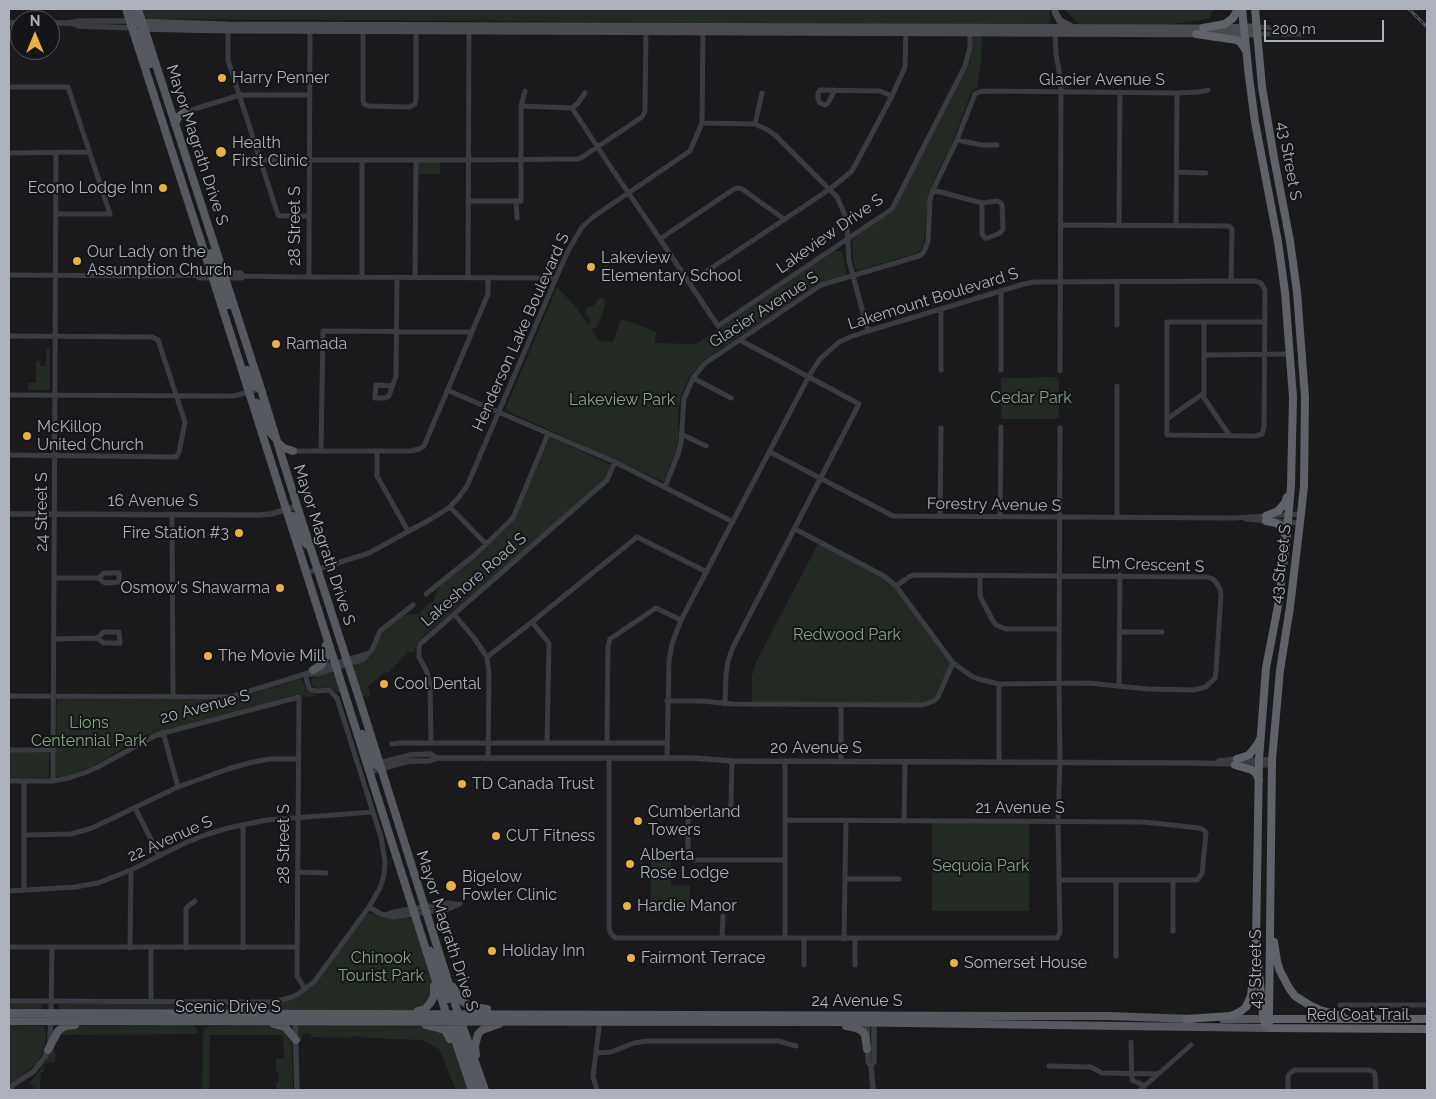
<!DOCTYPE html>
<style>
body{margin:0}
#map{position:relative;width:1436px;height:1099px;overflow:hidden;background:#1a1a1c;font-family:Raleway,sans-serif}
canvas{display:block}
.frame{position:absolute;inset:0;border:10px solid #adb1bb;pointer-events:none}
.north{position:absolute;left:10px;top:10px;width:50px;height:50px;box-sizing:border-box;background:#151517;border:1px solid #525359;border-radius:50%;rotate:0deg;font-size:14px;font-weight:700;line-height:20px;text-align:center;color:#adb1bb}
.north::after{content:'';display:block;margin:auto;width:18px;height:22px;background:#e9b045;clip-path:polygon(50% 0,100% 100%,50% 72%,0 100%)}
.scale{position:absolute;left:1264px;top:20px;width:120px;height:22px;box-sizing:border-box;border:2px solid #adb1bb;border-top:0;padding-left:6px;font-size:15px;line-height:18px;white-space:nowrap;color:#adb1bb;-webkit-text-stroke:4px #151517;paint-order:stroke}
</style>
<div id="map">
<canvas width="1436" height="1099"></canvas>
<div class="frame"></div>
<div class="north">N</div>
<div class="scale">200 m</div>
</div>
<script>
const g = document.querySelector('canvas').getContext('2d');
g.lineJoin = 'round';
function paint(path, color) {
  g.fillStyle = color;
  g.fill(path, 'evenodd');
}
function toPath(rows) {
  const path = new Path2D();
  for (const r of rows) {
    path.moveTo(r[0], r[1]);
    for (let i = 2; i < r.length; i += 2) path.lineTo(r[i], r[i + 1]);
  }
  return path;
}
function strokePath(path, color, width, dash) {
  g.strokeStyle = color;
  g.lineWidth = width;
  g.lineCap = dash ? 'butt' : 'round';
  g.setLineDash(dash || []);
  g.stroke(path);
}
function label(font, color, halo, rows, align = 'center') {
  g.font = font + ' Raleway,sans-serif';
  g.lineWidth = 4;
  g.setLineDash([]);
  g.textBaseline = 'middle';
  g.strokeStyle = halo;
  g.fillStyle = color;
  for (const [text, x, y, turn = 0] of rows) {
    g.save();
    g.translate(x, y);
    g.rotate((+turn || 0) * Math.PI / 180);
    g.textAlign = isNaN(turn) ? turn : align;
    if (halo) g.strokeText(text, 0, 0);
    g.fillText(text, 0, 0);
    g.restore();
  }
}
paint(toPath([
 [142,9,1050,9,1050,25,149,19,144,16],
 [1064,9,1214,9,1209,19,1164,25,1079,24],
 [973,36,982,36,981,61,977,88,971,92,950,149,940,167,932,185,927,210,923,247,917,253,860,270,855,269,853,259,853,239,891,211,898,202,969,64,973,48],
 [416,160,440,160,440,174,416,174],
 [834,251,840,251,843,254,846,272,845,275,820,283,704,360,690,376,682,394,678,409,678,440,676,451,664,482,505,410,557,287,576,307,588,325,590,320,585,313,587,307,594,307,597,300,601,297,604,299,605,305,603,313,597,327,591,329,599,341,613,342,621,319,657,332,654,343,696,344],
 [49,347,50,347,50,390,28,390,28,383,36,383,36,362,40,360,40,366,46,366,46,349,48,349],
 [1054,377,1059,380,1059,417,1054,419,1001,419,1001,378],
 [550,437,612,465,604,479,525,550,421,638,415,647,414,653,408,652,388,673,386,672,368,686,370,696,366,697,361,695,353,669,355,664,366,660,372,656,382,632,405,615,419,614,428,604,433,602,437,590,442,584,479,554,514,521],
 [819,542,884,576,896,586,953,663,940,693,928,704,752,704,752,676,756,662],
 [331,672,336,676,340,692,337,693,329,687,316,688,312,685,311,681,312,678],
 [298,679,302,680,307,691,318,696,308,697,299,694,156,732,140,738,97,764,74,774,61,777,58,777,56,775,57,699,234,700],
 [9,752,49,753,49,776,48,778,9,779],
 [932,821,1029,821,1029,911,932,911],
 [651,855,671,856,671,885,690,886,690,911,651,910],
 [371,913,389,919,407,917,412,920,433,987,430,1001,417,1010,59,1011,59,1004,263,1004,284,1002,298,996,316,983,365,915],
 [9,1004,42,1004,42,1011,9,1011],
 [295,1020,420,1024,448,1032,472,1090,456,1090,439,1049,422,1040,364,1038,357,1036,347,1038,311,1037,311,1034,303,1033,302,1040,296,1039],
 [9,1025,44,1026,46,1033,46,1039,43,1052,34,1066,9,1085],
 [192,1025,197,1029,198,1034,61,1035,58,1041,55,1041,55,1062,48,1063,44,1065,44,1072,41,1072,40,1090,35,1089,30,1083,31,1081,44,1065,58,1034,64,1028,68,1026],
 [271,1025,278,1026,289,1034,292,1042,293,1090,276,1090,276,1083,279,1082,279,1072,276,1072,276,1059,284,1059,283,1035,210,1035,209,1090,202,1090,203,1035,205,1028,212,1026]
]), '#222a23');
strokePath(toPath([
 [228,27,228,60,278,215,282,216,309,216],
 [1257,27,1279,28,1288,33],
 [363,28,363,99,364,104,369,106,410,107,415,104,416,99,416,28],
 [1055,33,1056,54,1061,82,1060,371],
 [1257,34,1302,34],
 [9,87,68,87,110,214,56,214],
 [835,90,828,103,825,105,820,103,818,100,818,93,820,90,880,91,892,96],
 [521,106,572,108,578,103,585,93],
 [572,108,612,169,660,239,718,326,892,209,965,66,970,48,970,30],
 [185,112,240,95,310,95],
 [702,123,755,124,768,130,775,135,837,197,845,215,847,226,849,261,868,331],
 [755,124,762,93],
 [957,140,982,145,997,145],
 [9,153,89,152],
 [261,160,469,160,576,159,581,158,642,117,645,111,646,29],
 [1177,172,1206,173],
 [933,190,982,203,997,201,1001,203,1002,205,1003,229,1000,233,988,238,985,238,982,234,982,203],
 [468,201,516,201],
 [517,218,516,201,521,201,521,106,525,91],
 [1061,225,1229,226,1232,229,1232,233,1231,281],
 [1119,225,1120,92],
 [1176,225,1177,93],
 [660,239,734,189,738,188,742,189,784,219],
 [221,273,241,273,244,276,295,277,556,278],
 [9,275,162,276,196,275,199,273,212,273],
 [196,275,199,278,214,278],
 [309,277,310,28],
 [362,277,362,160],
 [415,277,416,160],
 [468,277,469,28],
 [223,278,242,278,244,276],
 [689,283,830,189,852,171,892,96,905,67,906,30],
 [941,309,941,370],
 [1204,322,1204,398,1230,436],
 [1117,325,1117,281],
 [9,336,152,337,158,340,160,346,185,422,179,452,176,457,9,455],
 [1204,355,1290,354],
 [1001,370,1001,291],
 [693,378,731,398],
 [392,386,376,385,375,398,385,398,389,396,396,376,397,277],
 [447,390,615,462,733,522],
 [9,395,234,396,260,389],
 [1167,419,1204,393],
 [681,434,706,446],
 [321,450,323,331,472,332],
 [293,451,411,451,419,449,424,446,488,294,488,277],
 [377,451,377,476,408,531],
 [770,452,893,516,1233,518,1301,514],
 [665,487,678,454,681,443,684,399,693,378,704,364,821,285,919,256,924,252,928,241,930,200,933,190,957,140,975,94,979,92,984,91,1177,93,1198,92,1208,90],
 [450,507,486,544],
 [172,515,173,696],
 [940,516,941,428],
 [1000,517,1001,427],
 [1117,518,1117,386],
 [1246,519,1267,521],
 [1276,521,1300,523],
 [795,529,884,576,896,586,953,663,973,677,982,680,999,684,1088,683,1147,689,1194,690,1206,687,1215,678,1216,671,1221,595,1220,589,1217,584,1213,579,1207,577,913,575,909,577,896,586],
 [306,573,369,553,431,519,450,507,458,498,467,486,556,278,568,251,582,227,593,217,690,151,702,123,703,29],
 [980,575,980,596,993,621,996,625,1006,629,1059,629],
 [55,578,98,578,105,583,119,582,119,573,104,573,98,578],
 [426,594,477,553,513,518,548,434],
 [454,614,474,638,487,657,489,674,488,759],
 [532,622,549,643,547,743],
 [1119,632,1162,632],
 [54,639,97,638,104,643,120,643,119,632,104,632,97,638],
 [487,657,532,622,637,537,707,572],
 [307,674,317,674,364,659,372,650,380,631,413,605],
 [999,684,999,762],
 [1119,686,1120,575],
 [9,696,231,697,305,674,313,670,370,653],
 [667,701,702,701,733,704,922,705,934,701,938,697,953,663],
 [725,704,726,675,728,661,733,647,859,404,740,340],
 [163,732,178,787],
 [431,743,430,686,427,672,419,657,419,647,420,644,607,480,615,462],
 [607,743,608,646,610,639,656,608,681,620],
 [392,744,400,743,667,743],
 [9,750,54,750],
 [667,758,669,661,672,644,681,620,809,376,820,359,839,342,850,337,868,331,1024,284,1035,282,1255,281,1261,283,1265,290,1264,427,1262,434,1255,436,1167,435,1167,322,1265,322],
 [609,759,609,928,611,934,616,938,1057,938,1060,933,1058,821,1060,762,1059,683,1060,428],
 [732,761,731,803,730,808,725,810,693,809,690,812,688,815,688,856,690,859,693,860,784,860],
 [841,761,841,705],
 [9,781,53,781,69,778,84,773,98,767,156,735,299,697,297,972,297,976,305,989],
 [53,781,56,153],
 [24,782,24,890],
 [135,808,159,855],
 [785,820,1144,822,1199,828,1204,830,1206,833,1202,874,1197,880,1059,880],
 [904,821,905,762],
 [24,835,71,834,92,828,178,787,228,769,249,763,269,759,299,759],
 [298,872,326,873],
 [845,879,899,879],
 [1116,880,1116,956],
 [1173,881,1173,931],
 [9,891,75,887,98,883,131,870,185,843,208,834,228,828,267,820,373,812],
 [369,907,381,914,393,917,448,909,460,904],
 [386,915,393,912,447,903,456,904],
 [722,938,723,916],
 [785,938,785,761],
 [844,939,846,821],
 [855,939,855,965],
 [9,947,297,947],
 [130,948,131,870],
 [186,948,186,908,195,901],
 [243,948,243,825],
 [804,965,804,938],
 [9,1001,269,1002,281,1000,289,998,298,994,314,982,369,907,380,888,384,875,385,862,381,837,373,812,337,698,329,690,317,691,311,690,309,688,305,674],
 [151,1001,151,948],
 [1340,1005,1427,1005],
 [51,1013,52,948],
 [1131,1042,1132,1080,1145,1086],
 [596,1053,611,1052,634,1043,647,1041,778,1041,796,1046],
 [1049,1066,1091,1067,1102,1073,1158,1074],
 [597,1090,593,1077,600,1019],
 [1140,1090,1191,1045],
 [1288,1090,1288,1076,1291,1072,1295,1070,1369,1070,1374,1072,1375,1075,1376,1090]
]), '#3b3c41', 5);
strokePath(toPath([
 [9,23,20,23],
 [50,23,69,23,79,21,130,21],
 [71,23,79,26,132,28],
 [9,514,259,515,271,514,297,506],
 [1219,761,1236,759,1272,760],
 [376,764,410,755,430,754,437,758],
 [370,772,398,764,410,761,429,761,437,758,694,758,732,761,1194,763,1273,765],
 [295,1018,297,1090],
 [867,1018,868,1062,871,1065],
 [9,1090,14,1084,33,1072,45,1057,50,1042,51,1013],
 [873,1090,871,1065,874,1062,874,1021]
]), '#3b3c41', 5.5);
strokePath(toPath([
 [1055,12,1060,21,1070,26],
 [137,22,228,25,1203,28,1257,27],
 [132,28,228,30,1257,34]
]), '#494b51', 7);
strokePath(toPath([
 [126,9,214,282,446,1013,472,1090],
 [131,9,136,22,145,28],
 [138,9,261,389,297,506,360,701,458,1013,485,1090],
 [138,33,151,64],
 [175,124,179,116,185,112],
 [210,253,217,273,225,278],
 [215,275,219,278,229,305],
 [247,370,251,382,254,386,261,389],
 [257,403,268,430,274,437],
 [278,443,284,448,293,451],
 [292,516,306,544],
 [313,670,321,665,325,659,326,645],
 [362,734,374,764,378,766],
 [430,951,436,961,448,999],
 [453,987,461,1000,466,1004,474,1007,487,1009],
 [418,1011,425,1009,431,1002,434,996,434,986],
 [9,1013,1030,1016,1108,1016,1192,1019],
 [452,1019,479,1090],
 [9,1021,832,1022,1269,1028,1269,1019,1223,1019],
 [274,1024,285,1027,296,1040],
 [426,1025,445,1030,450,1039],
 [846,1026,856,1028,862,1031,865,1035,867,1049],
 [48,1050,58,1031,65,1026,75,1025],
 [476,1055,475,1046,478,1034,482,1030,499,1024]
]), '#575960', 8);
strokePath(toPath([
 [1242,9,1249,77,1255,122,1278,242,1285,292,1293,397,1291,486,1286,543,1278,606,1266,668,1259,760,1256,942,1263,1015,1265,1023,1269,1028,1427,1029],
 [1255,9,1262,87,1274,158,1290,241,1297,292,1305,397,1304,486,1301,514,1290,607,1280,670,1272,760,1269,1019,1427,1019],
 [1203,28,1225,24,1233,18,1238,9],
 [1196,34,1237,40,1241,43,1245,49],
 [1266,516,1278,511,1285,503,1287,497],
 [1266,521,1276,523,1282,527,1285,535],
 [1237,759,1249,755,1257,745,1260,739],
 [1235,765,1252,770,1256,773,1259,780],
 [1274,942,1277,961,1280,971,1289,988,1295,996,1311,1006,1320,1010,1342,1016],
 [1186,1019,1230,1016,1236,1014,1241,1011,1246,1007,1251,996,1254,969]
]), '#5f6268', 8);
const rail = toPath([
 [1409,9,1427,27]
]);
strokePath(rail, '#4e5056', 3);
strokePath(rail, '#151517', 1, [4]);
for (const [x, y, r, color] of [
 [222,78,5,"#e9b045"],
 [221,152,6,"#e9b045"],
 [163,188,5,"#e9b045"],
 [77,261,5,"#e9b045"],
 [591,267,5,"#e9b045"],
 [276,344,5,"#e9b045"],
 [27,436,5,"#e9b045"],
 [239,533,5,"#e9b045"],
 [280,588,5,"#e9b045"],
 [208,656,5,"#e9b045"],
 [384,684,5,"#e9b045"],
 [462,784,5,"#e9b045"],
 [638,821,5,"#e9b045"],
 [496,836,5,"#e9b045"],
 [630,864,5,"#e9b045"],
 [451,886,6,"#e9b045"],
 [627,906,5,"#e9b045"],
 [492,951,5,"#e9b045"],
 [631,958,5,"#e9b045"],
 [954,963,5,"#e9b045"]
]) {
  const dot = new Path2D();
  dot.arc(x, y, r, 0, 2 * Math.PI);
  g.fillStyle = color;
  g.fill(dot);
  strokePath(dot, '#151517', 2);
}
label('16px', '#adb1bb', '#151517', [
 ["Harry Penner",232,78],
 ["Health",232,143],
 ["First Clinic",232,161],
 ["Econo Lodge Inn",153,188,"right"],
 ["Our Lady on the",87,252],
 ["Assumption Church",87,270],
 ["Lakeview",601,258],
 ["Elementary School",601,276],
 ["Ramada",286,344],
 ["McKillop",37,427],
 ["United Church",37,445],
 ["Fire Station #3",229,533,"right"],
 ["Osmow's Shawarma",270,588,"right"],
 ["The Movie Mill",218,656],
 ["Cool Dental",394,684],
 ["TD Canada Trust",472,784],
 ["Cumberland",648,812],
 ["Towers",648,830],
 ["CUT Fitness",506,836],
 ["Alberta",640,855],
 ["Rose Lodge",640,873],
 ["Bigelow",462,877],
 ["Fowler Clinic",462,895],
 ["Hardie Manor",637,906],
 ["Holiday Inn",502,951],
 ["Fairmont Terrace",641,958],
 ["Somerset House",964,963]
], 'left');
label('16px', '#adb1bb', '#151517', [
 ["Glacier Avenue S",1102,80],
 ["Mayor Magrath Drive S",197,145,72],
 ["43 Street S",1289,161,80],
 ["28 Street S",295,226,-90],
 ["Lakeview Drive S",830,234,-35],
 ["Lakemount Boulevard S",933,299,-17],
 ["Glacier Avenue S",764,310,-33],
 ["Henderson Lake Boulevard S",521,332,-66],
 ["16 Avenue S",153,501],
 ["Forestry Avenue S",994,505,1],
 ["24 Street S",42,512,-90],
 ["Mayor Magrath Drive S",324,545,72],
 ["43 Street S",1281,564,-83],
 ["Elm Crescent S",1148,565,2],
 ["Lakeshore Road S",474,580,-41],
 ["20 Avenue S",205,707,-15],
 ["20 Avenue S",816,748],
 ["21 Avenue S",1020,808],
 ["22 Avenue S",170,839,-24],
 ["28 Street S",284,844,-90],
 ["Mayor Magrath Drive S",447,931,72],
 ["43 Street S",1256,969,-90],
 ["24 Avenue S",857,1001],
 ["Scenic Drive S",228,1007],
 ["Red Coat Trail",1358,1015]
]);
label('16px', '#85a487', '#151517', [
 ["Cedar Park",1031,398],
 ["Lakeview Park",622,400],
 ["Redwood Park",847,635],
 ["Lions",89,723],
 ["Centennial Park",89,741],
 ["Sequoia Park",981,866],
 ["Chinook",381,958],
 ["Tourist Park",381,976]
]);
</script>
